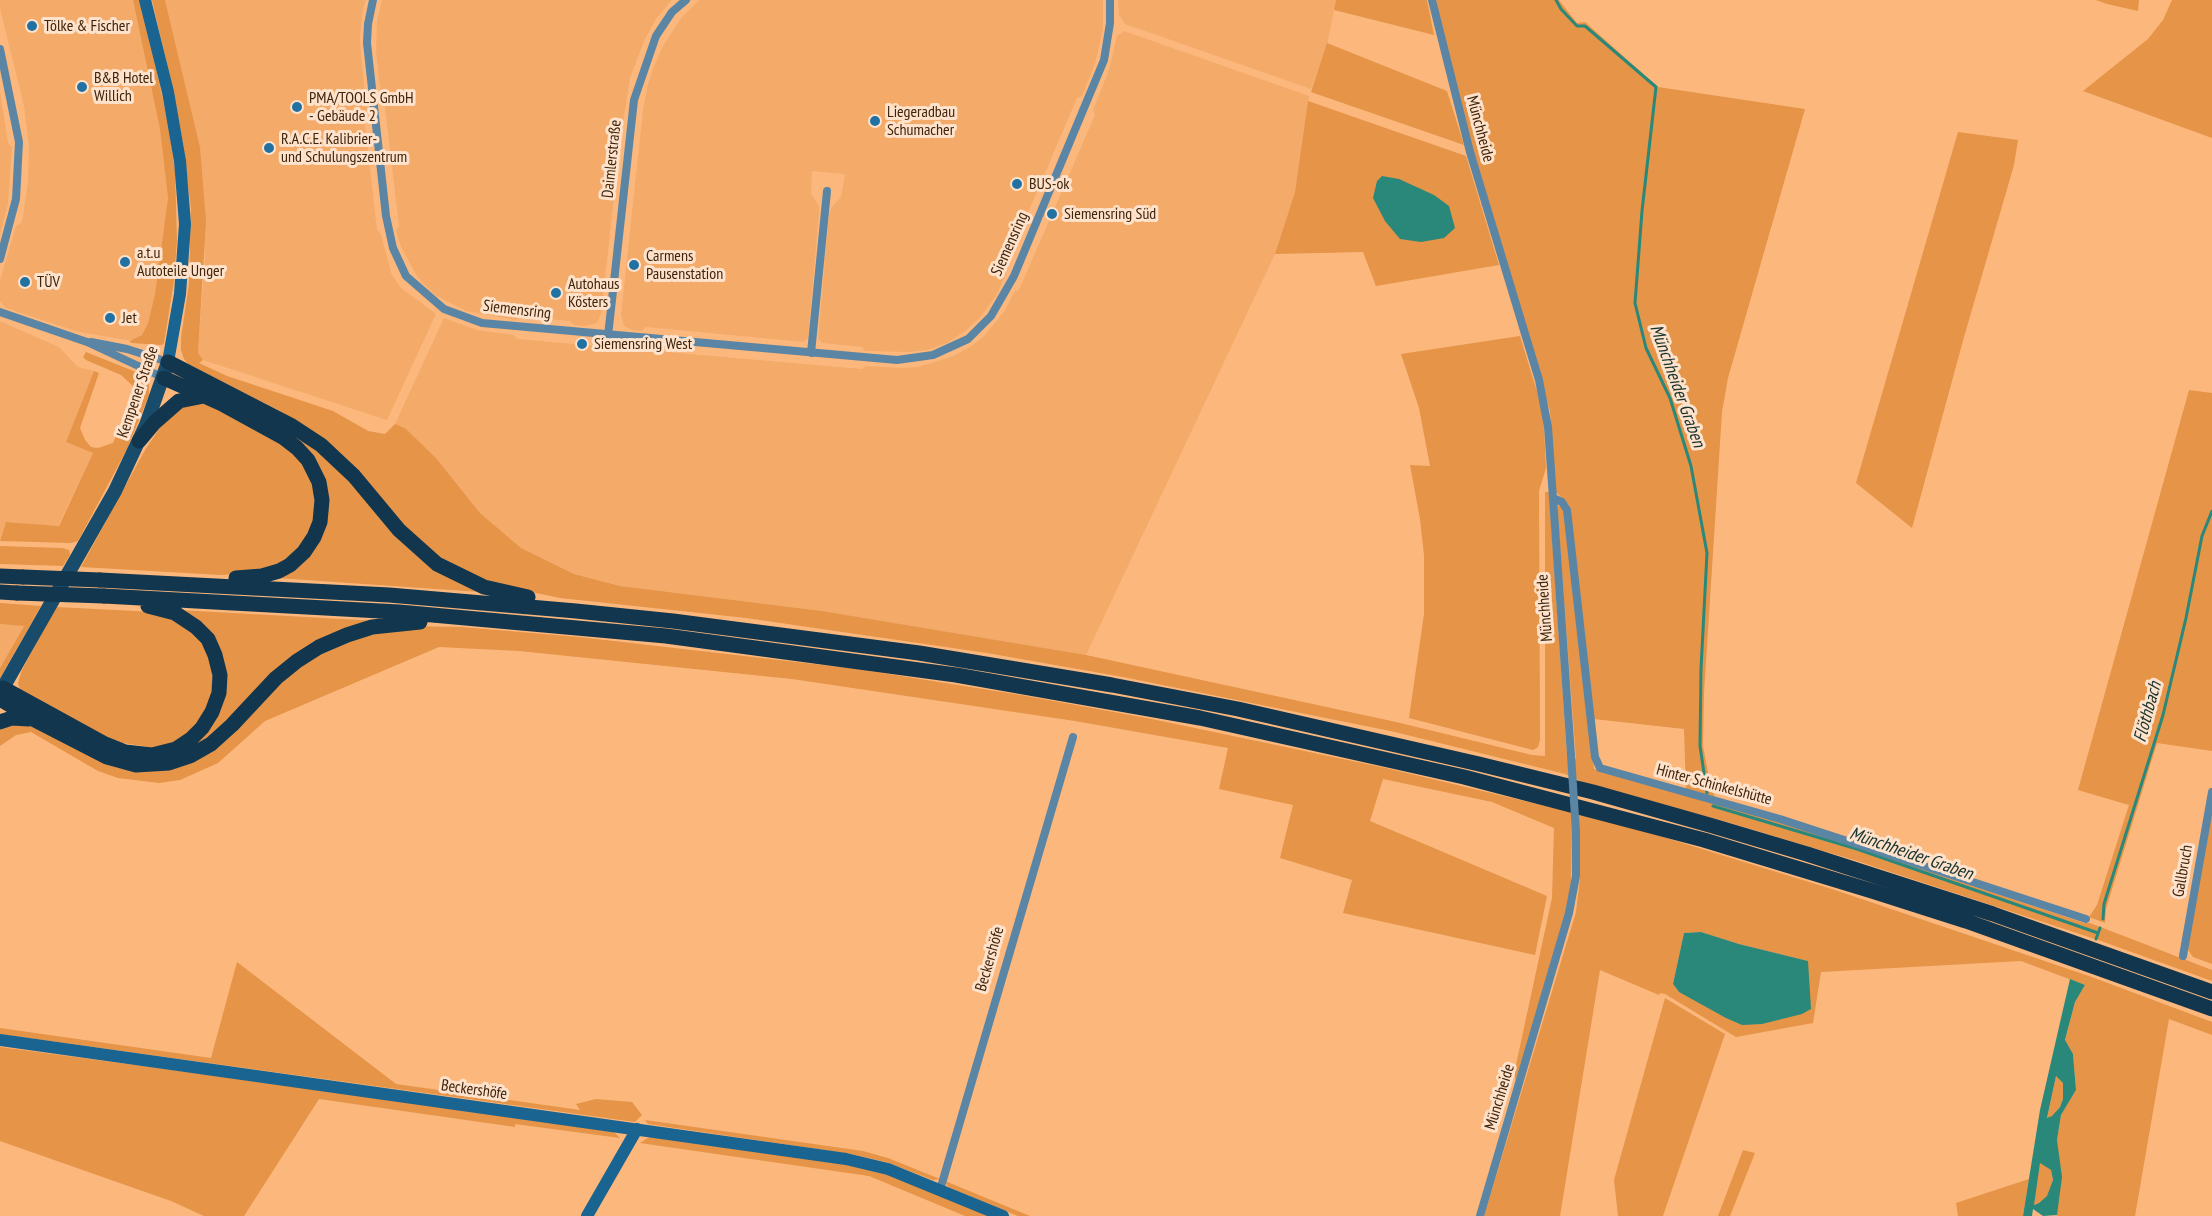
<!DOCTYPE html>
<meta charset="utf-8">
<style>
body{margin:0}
canvas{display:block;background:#fbb77c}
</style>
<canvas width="2212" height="1216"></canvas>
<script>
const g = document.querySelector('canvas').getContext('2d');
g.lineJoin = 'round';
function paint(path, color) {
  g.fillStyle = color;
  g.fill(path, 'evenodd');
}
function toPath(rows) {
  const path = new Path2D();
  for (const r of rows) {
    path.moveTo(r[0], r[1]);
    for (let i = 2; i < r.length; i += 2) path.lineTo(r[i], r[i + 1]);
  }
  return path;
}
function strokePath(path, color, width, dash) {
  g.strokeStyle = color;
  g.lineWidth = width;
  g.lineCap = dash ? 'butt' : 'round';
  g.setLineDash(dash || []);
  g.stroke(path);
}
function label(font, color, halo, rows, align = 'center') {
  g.font = font + ' "PT Sans Narrow",sans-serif';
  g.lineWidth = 6;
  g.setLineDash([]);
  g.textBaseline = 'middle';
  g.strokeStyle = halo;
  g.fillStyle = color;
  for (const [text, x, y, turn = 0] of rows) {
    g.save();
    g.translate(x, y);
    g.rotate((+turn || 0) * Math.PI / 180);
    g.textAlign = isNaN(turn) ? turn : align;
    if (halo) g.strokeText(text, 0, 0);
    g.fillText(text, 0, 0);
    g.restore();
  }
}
paint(toPath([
 [0,0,133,0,160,129,168,198,155,294,148,323,142,335,132,341,79,332,6,308,0,301,0,280,16,226,21,223,23,216,28,181,29,146,24,106,0,8],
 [165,0,366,0,363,8,360,38,361,54,367,112,364,116,377,230,381,234,391,273,401,288,436,314,387,420,203,360,198,353,205,257,200,147],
 [382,0,672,0,656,19,644,41,630,78,621,135,601,314,597,323,586,326,574,325,570,321,519,316,516,320,466,311,435,295,418,278,401,247,396,231,399,226,384,99,381,96,376,51,377,21],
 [699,0,1103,0,1103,29,1095,64,1082,96,1077,98,1004,269,1006,274,996,296,979,319,964,332,947,343,927,350,909,352,865,351,862,347,822,343,818,339,829,215,831,208,841,197,845,174,812,171,811,194,819,206,819,214,808,338,804,342,646,327,642,331,632,330,624,326,621,315,643,110,648,84,653,68,664,44,682,17],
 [1118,0,1336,0,1327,45,1311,89,1125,24,1119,15],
 [1124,31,1309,96,1295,192,1275,254,1086,655,822,611,620,586,574,574,521,548,480,513,436,458,405,428,395,424,444,318,477,330,514,335,517,339,862,369,866,366,901,368,918,367,953,356,970,347,983,337,1004,312,1015,291,1019,290,1095,115,1093,110,1109,70,1117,36],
 [0,91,8,143,12,147,8,204,0,235],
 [0,321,59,347,78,367,94,371,66,442,93,453,58,526,6,522,0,540],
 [0,624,24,625,0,668]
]), '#f4ab6a');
paint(toPath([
 [133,0,141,0,169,128,175,171,177,240,174,281,164,343,162,345,131,343,130,341,142,335,148,323,155,294,168,198,160,129],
 [152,0,165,0,200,147,206,221,198,353,203,360,199,363,227,376,333,411,368,431,385,434,395,424,405,428,436,458,480,513,521,548,574,574,620,586,822,611,1086,655,1396,722,1532,755,1545,756,1545,492,1549,492,1567,757,1576,759,1557,505,1564,507,1594,769,1759,815,2084,923,2090,923,2212,970,2212,981,2101,941,1854,860,1724,821,1589,785,1565,774,1395,732,1123,677,987,653,746,618,560,598,479,581,427,550,323,438,278,410,188,364,184,359,181,350,181,338,189,284,191,209,183,143,172,85],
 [1336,0,1427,0,1434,35,1334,10],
 [1436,0,1559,0,1577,23,1585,22,1658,87,1805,109,1728,378,1722,412,1704,693,1703,746,1710,783,1715,798,1686,791,1684,729,1594,719,1570,512,1568,504,1556,492,1550,411,1454,88],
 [2096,0,2139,0,2138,11,2107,4],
 [2172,0,2212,0,2212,138,2083,91,2148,39,2163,20],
 [1327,43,1447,91,1464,145,1311,92],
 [1308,101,1466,156,1499,265,1376,286,1363,252,1275,254,1295,192],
 [1958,132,2018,140,2014,165,1964,337,1912,528,1856,483],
 [1520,336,1543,411,1546,468,1539,491,1540,740,1538,747,1533,750,1409,718,1424,614,1424,555,1420,519,1410,465,1430,466,1419,408,1401,354],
 [86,352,141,374,149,381,149,395,127,449,78,541,71,543,0,541,6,522,59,526,93,453,66,442,94,371,99,373,80,428,85,440,91,447,98,448,113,443,135,388,121,375,86,360,83,357],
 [2189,390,2212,393,2212,751,2157,743,2106,909,2105,923,2089,917,2097,905,2129,805,2078,790],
 [204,402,287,448,303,464,314,487,316,514,309,534,293,555,276,567,251,573,221,575,81,567,145,450,172,410],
 [237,403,327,455,398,533,480,592,277,578,313,545,317,471],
 [0,546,62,548,69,550,70,555,63,566,0,564],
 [0,603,41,606,0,678,0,668,24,626,0,624],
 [56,607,155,612,170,617,200,639,208,653,213,672,213,687,208,708,187,739,156,748,116,742,20,691,18,683,22,670],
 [178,610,379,621,322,642,205,745,158,762,137,758,198,737,221,664],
 [407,626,462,627,579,637,857,669,1021,695,1147,718,1386,768,1621,824,1835,890,2089,976,2212,1022,2212,1035,2169,1019,2135,1216,2057,1216,2057,1140,2061,1115,2076,1090,2073,1054,2065,1041,2075,1002,2085,985,2021,961,1821,972,1813,1023,1736,1037,1665,994,1660,993,1659,995,1600,970,1560,1216,1484,1216,1576,912,1580,878,1580,836,1572,833,1571,883,1567,913,1516,1081,1514,1074,1552,898,1554,828,1492,802,1383,779,1370,821,1547,896,1535,955,1343,913,1352,880,1280,858,1293,805,1219,789,1228,748,1075,721,792,679,519,651,439,647,265,721,218,763,180,780,159,783,118,778,98,771,31,732,16,735,0,746,0,727,22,722,108,765,123,769,146,771,170,769,288,675,320,653,348,640],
 [1701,932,1739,944,1808,961,1694,999,1679,992,1673,984,1684,933],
 [2212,807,2212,964,2193,957,2187,948],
 [237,962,396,1084,580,1110,576,1104,596,1099,632,1102,642,1115,635,1122,0,1034,0,1028,211,1058],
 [1665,998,1725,1034,1663,1216,1618,1216,1614,1180],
 [0,1047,605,1128,614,1132,620,1138,515,1124,515,1127,319,1099,244,1216,204,1216,171,1201,0,1141],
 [2056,1076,2063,1083,2063,1099,2060,1107,2052,1116,2047,1119],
 [645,1120,863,1151,888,1158,940,1179,933,1180,886,1162,851,1154,648,1124],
 [651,1136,862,1167,892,1175,991,1216,965,1216,869,1176,640,1143],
 [1743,1150,1755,1153,1730,1216,1718,1216],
 [2040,1162,2051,1170,2053,1180,2048,1196,2039,1203,2033,1205],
 [2029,1179,2023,1216,1958,1216,1956,1203],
 [945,1181,1030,1216,1018,1216,948,1187]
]), '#e59448');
paint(toPath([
 [1382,176,1399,179,1434,195,1449,206,1455,228,1444,238,1421,242,1400,239,1385,221,1373,198,1377,181],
 [1701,932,1739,944,1808,961,1811,1009,1802,1014,1762,1024,1742,1025,1726,1018,1679,992,1673,984,1684,933],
 [2070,979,2085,985,2075,1002,2065,1040,2073,1054,2076,1090,2061,1115,2057,1140,2062,1177,2057,1215,2043,1216,2033,1209,2032,1216,2023,1216,2040,1110],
 [2056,1076,2063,1083,2063,1099,2060,1107,2052,1116,2047,1118],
 [2040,1163,2051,1170,2053,1180,2047,1196,2039,1203,2034,1205]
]), '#2a887a');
strokePath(toPath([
 [1556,0,1561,9,1577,26,1585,26,1656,87,1642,211,1635,303,1646,348,1670,398,1691,466,1707,553,1701,669,1700,746,1707,793],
 [1713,806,1857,849,2098,933],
 [2103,919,2104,904,2163,715,2186,618,2202,536,2212,511],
 [2096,939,2100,928]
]), '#2a887a', 3);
strokePath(toPath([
 [373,0,368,24,367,43,386,216,393,248,406,276,444,309,482,323,897,360,933,355,968,339,991,316,1014,276,1104,60,1110,23,1110,0],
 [1432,0,1470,152,1539,380,1548,427,1571,755],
 [0,49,19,142,16,199,0,259],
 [0,312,87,342,164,378],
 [608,336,634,100,656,36,672,12,686,0],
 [91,342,127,349,168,362],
 [811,353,827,191],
 [1553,498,1562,502,1567,510,1595,757,1600,768,1780,819,2086,919],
 [2183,956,2212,792],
 [940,1190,1073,737],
 [1480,1216,1569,913,1576,876,1576,832]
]), '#5b85a4', 8);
strokePath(toPath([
 [145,0,168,92,180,161,185,224,180,294,168,362],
 [0,1040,846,1159,888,1169,1003,1216],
 [587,1216,637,1129]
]), '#1a6491', 12);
strokePath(toPath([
 [0,693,115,491,146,425,168,362]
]), '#194b6b', 14);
strokePath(toPath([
 [168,362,292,426,321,445,354,476,399,530,437,564,484,587,528,597],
 [164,378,222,404,284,438,297,448,308,460,319,482,322,500,320,522,314,537,304,552,290,565,279,571,262,576,236,578],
 [139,441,155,422,179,401,204,396],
 [0,576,23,577],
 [100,580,389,595,576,611,673,621,919,653,1112,685,1238,709,1479,764,1593,792,1713,826,1807,854,1993,914,2212,992],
 [0,592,17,593],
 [104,596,399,612,666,636,956,675,1200,718,1464,777,1704,840,1872,891,1966,921,2212,1009],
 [3,688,105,744,125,752,152,755,176,749,191,739,202,728,212,712,219,693,220,675,215,655,208,639,196,627,175,613,148,606],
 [0,699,35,720,107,757,136,765,169,763,190,756,211,744,232,725,276,678,297,661,319,647,347,635,372,627,420,622],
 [0,722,12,718,29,719]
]), '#12364e', 15);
strokePath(toPath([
 [1571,755,1576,832]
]), '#5b85a4', 8);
strokePath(toPath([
 [23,577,100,580],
 [17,593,104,596]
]), '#12364e', 15);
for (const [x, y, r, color] of [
 [32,26,6,"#2171a3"],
 [82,87,6,"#2171a3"],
 [297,107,6,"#2171a3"],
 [875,121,6,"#2171a3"],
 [269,148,6,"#2171a3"],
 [1017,184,6,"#2171a3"],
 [1052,214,6,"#2171a3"],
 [125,262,6,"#2171a3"],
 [634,265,6,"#2171a3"],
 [25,282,6,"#2171a3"],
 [556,293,6,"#2171a3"],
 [110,318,6,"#2171a3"],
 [582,344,6,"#2171a3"]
]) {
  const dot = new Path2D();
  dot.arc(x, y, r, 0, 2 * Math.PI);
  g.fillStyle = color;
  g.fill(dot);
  strokePath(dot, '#fee2cb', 2);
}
label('16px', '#3e240b', '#fee2cb', [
 ["Tölke & Fischer",44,26],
 ["B&B Hotel",94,78],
 ["Willich",94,96],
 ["PMA/TOOLS GmbH",309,98],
 ["- Gebäude 2",309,116],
 ["Liegeradbau",887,112],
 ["Schumacher",887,130],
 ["R.A.C.E. Kalibrier-",281,139],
 ["und Schulungszentrum",281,157],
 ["BUS-ok",1029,184],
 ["Siemensring Süd",1064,214],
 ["a.t.u",137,253],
 ["Autoteile Unger",137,271],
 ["Carmens",646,256],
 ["Pausenstation",646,274],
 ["TÜV",37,282],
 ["Autohaus",568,284],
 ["Kösters",568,302],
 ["Jet",122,318],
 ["Siemensring West",594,344]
], 'left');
label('16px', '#3e240b', '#fee2cb', [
 ["Münchheide",1480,129,75],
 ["Daimlerstraße",612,159,-84],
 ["Siemensring",1010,244,-66],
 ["Siemensring",517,310,7],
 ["Kempener Straße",138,392,-71],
 ["Münchheide",1545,608,-94],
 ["Hinter Schinkelshütte",1714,785,15],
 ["Gallbruch",2183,871,-80],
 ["Beckershöfe",990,959,-74],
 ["Beckershöfe",474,1090,8],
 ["Münchheide",1500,1097,-73]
]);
label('italic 18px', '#17332e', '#fee2cb', [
 ["Münchheider Graben",1677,386,70],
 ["Flöthbach",2148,712,-75],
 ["Münchheider Graben",1911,854,19]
]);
</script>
